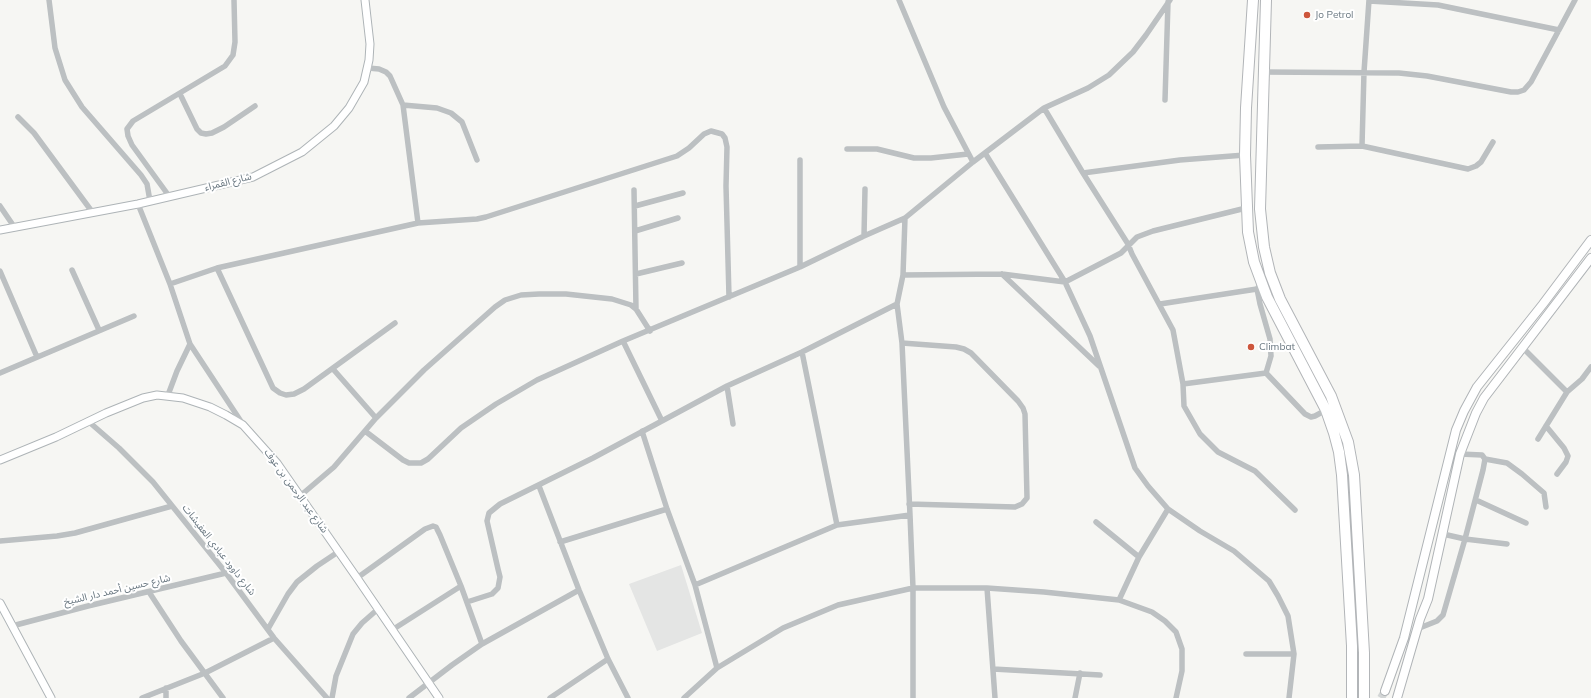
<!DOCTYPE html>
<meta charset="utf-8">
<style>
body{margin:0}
canvas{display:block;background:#f6f6f3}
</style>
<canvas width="1591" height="698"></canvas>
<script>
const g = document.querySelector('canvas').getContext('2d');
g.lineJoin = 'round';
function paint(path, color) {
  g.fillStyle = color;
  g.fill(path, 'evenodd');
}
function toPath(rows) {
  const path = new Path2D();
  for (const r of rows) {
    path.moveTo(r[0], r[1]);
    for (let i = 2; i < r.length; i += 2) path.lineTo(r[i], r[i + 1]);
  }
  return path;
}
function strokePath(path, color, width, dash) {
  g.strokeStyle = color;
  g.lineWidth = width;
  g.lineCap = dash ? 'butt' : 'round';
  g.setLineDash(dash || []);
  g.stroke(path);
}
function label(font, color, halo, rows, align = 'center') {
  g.font = font + ' Mulish,"Noto Sans Arabic",sans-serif';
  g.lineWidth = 4;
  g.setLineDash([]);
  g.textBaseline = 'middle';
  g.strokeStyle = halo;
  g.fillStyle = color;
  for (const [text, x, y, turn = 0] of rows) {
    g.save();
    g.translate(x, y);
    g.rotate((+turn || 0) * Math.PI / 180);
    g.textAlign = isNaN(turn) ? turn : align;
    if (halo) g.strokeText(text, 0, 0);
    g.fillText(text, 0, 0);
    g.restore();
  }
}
paint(toPath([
 [681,565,702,633,657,651,629,584]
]), '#e4e5e4');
strokePath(toPath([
 [1381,698,1385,691]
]), '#d3d6d6', 8, [8, 4]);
const secondary = toPath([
 [0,230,138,204,253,177,302,152,334,126,349,108,364,82,369,60,370,44,365,0],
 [0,460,56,437,106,413,143,398,157,395,183,398,210,407,226,415,243,425,277,463,357,578,439,698],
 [0,603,51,698]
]);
const primary = toPath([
 [1385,691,1404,638,1456,430,1464,411,1477,387,1543,304,1591,240],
 [1397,698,1420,619,1428,599,1460,454,1476,413,1484,398,1591,258]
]);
const highway = toPath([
 [1253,0,1246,108,1245,155,1248,232,1254,262,1267,297,1326,410,1334,433,1339,452,1342,475,1352,646,1352,698],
 [1266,0,1260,209,1264,247,1270,273,1280,299,1331,396,1348,442,1354,475,1364,653,1364,698]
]);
strokePath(secondary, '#aeb4b7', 9);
strokePath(primary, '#b0b4b7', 10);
strokePath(highway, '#b2b5b8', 12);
strokePath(toPath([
 [49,0,55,48,65,80,82,107,141,175,147,184,150,201],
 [899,0,944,107,973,162],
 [1369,1,1438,5,1559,30],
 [368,68,379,69,386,72,390,76,403,105,418,223],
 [1264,72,1399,73,1427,76,1511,92,1518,92,1524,90,1531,82,1575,0],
 [180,94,197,129,201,133,206,134,212,133,224,127,255,106],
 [1165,100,1168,2],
 [403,105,437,108,451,113,462,122,477,160],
 [1044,108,1083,173,1128,244,1132,254,1173,330,1183,384,1184,406,1200,434,1218,452,1255,471,1295,510],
 [18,117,34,133,93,213],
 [1362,146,1364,72,1369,0],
 [1318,147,1362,146,1468,169,1476,166,1481,162,1493,142],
 [847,149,877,149,914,158,931,158,968,154],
 [985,153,1065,282,1090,336,1135,468,1148,486,1168,509,1200,531,1234,551,1269,581,1278,596,1288,616,1294,654,1289,698],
 [800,160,800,267],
 [1083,173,1180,160,1245,155],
 [634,190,636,309],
 [169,196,132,145,128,136,127,129,133,121,225,66,233,55,235,42,234,0],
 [138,204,170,284,190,344,242,423],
 [0,206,15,228],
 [635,206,683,193],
 [905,218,903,275,897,304,902,343,910,515,913,588,913,698],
 [635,231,678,218],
 [864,236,865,189],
 [217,268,273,388,280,393,286,395,294,394,304,389,395,323],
 [72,270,99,330],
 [0,271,37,357],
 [636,274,682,263],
 [1002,274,1099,366],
 [903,275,1002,274,1065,282,1121,253,1137,237,1153,231,1246,208],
 [170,284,217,268,418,223,477,219,486,217,677,156,689,148,704,134,711,131,722,134,725,138,727,147,726,186,729,297],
 [1257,289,1260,304,1270,339,1271,356,1266,373],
 [1160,304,1257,289,1261,283],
 [623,341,662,421],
 [902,343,956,347,964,349,971,353,1018,401,1023,408,1025,414,1027,498,1022,504,1015,507,909,504],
 [1522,347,1567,392,1582,379,1591,367],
 [802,352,837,525],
 [333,369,376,418],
 [0,373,134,316],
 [1183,384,1266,373,1305,414,1311,417,1315,416,1326,410],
 [727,386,733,424],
 [168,395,177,371,190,344],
 [88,421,119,448,153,482,226,573,274,638,327,698],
 [1546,426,1564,448,1568,456,1566,462,1557,474],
 [365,431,403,460,409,463,421,463,428,459,461,428,496,404,537,380,623,341,800,267,864,236,905,218,973,162,1044,108,1088,88,1109,75,1133,52,1146,35,1170,0],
 [642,431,667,509,695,585,717,668],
 [1538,439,1567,392],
 [1485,459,1507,463,1522,474,1544,493,1546,507],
 [539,486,579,590,608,659,628,698],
 [300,496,334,467,376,418,424,370,495,307,505,300,521,295,539,294,566,294,612,299,631,305,636,309,650,331],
 [1476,500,1526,523],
 [1096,522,1139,557],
 [1443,534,1465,539,1507,544],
 [0,541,57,536,75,533,172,506],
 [560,542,667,509],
 [357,578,425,529,433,526,436,527,440,535,461,586],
 [695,585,837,525,910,515],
 [987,588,995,698],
 [149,592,181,641,223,698],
 [1119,600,1139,557,1168,509],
 [467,602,492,594,498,588,500,577,498,569,487,521,489,513,500,504,593,458,727,386,802,352,897,304],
 [12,626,88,606,226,573],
 [268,629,288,594,297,582,317,566,338,552],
 [1417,629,1437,621,1443,615,1465,539,1483,470,1485,459,1482,455,1460,454],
 [392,630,461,586,482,644],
 [1246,654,1294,654],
 [993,669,1100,675],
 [142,698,205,673,274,638],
 [166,698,166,688],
 [332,698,336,676,353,634,362,623,378,609],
 [409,698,452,665,482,644,579,590],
 [550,698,608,659],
 [684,698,717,668,783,628,838,605,913,588,987,588,1044,592,1119,600,1152,612,1165,621,1176,632,1182,649,1182,671,1176,698],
 [1075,698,1080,673]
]), '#bcc0c2', 5.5);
strokePath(secondary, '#fff', 7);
strokePath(primary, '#fff', 8);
strokePath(highway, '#fff', 10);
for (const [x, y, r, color] of [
 [1307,15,4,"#cd563c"],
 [1251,347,4,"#cd563c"]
]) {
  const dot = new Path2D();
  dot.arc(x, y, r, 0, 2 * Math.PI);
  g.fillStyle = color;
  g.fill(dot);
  strokePath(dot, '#fff', 1.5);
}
label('10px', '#697780', '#fff', [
 ["Jo Petrol",1315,15],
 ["Climbat",1259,347]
], 'left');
label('10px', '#697780', '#fff', [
 ["شارع القمراء",228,182,-14],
 ["شارع عبد الرحمن بن عوف",296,491,54],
 ["شارع داوود عبادي العفيشات",219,550,52],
 ["شارع حسين أحمد دار الشيخ",117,590,-13]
]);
</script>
